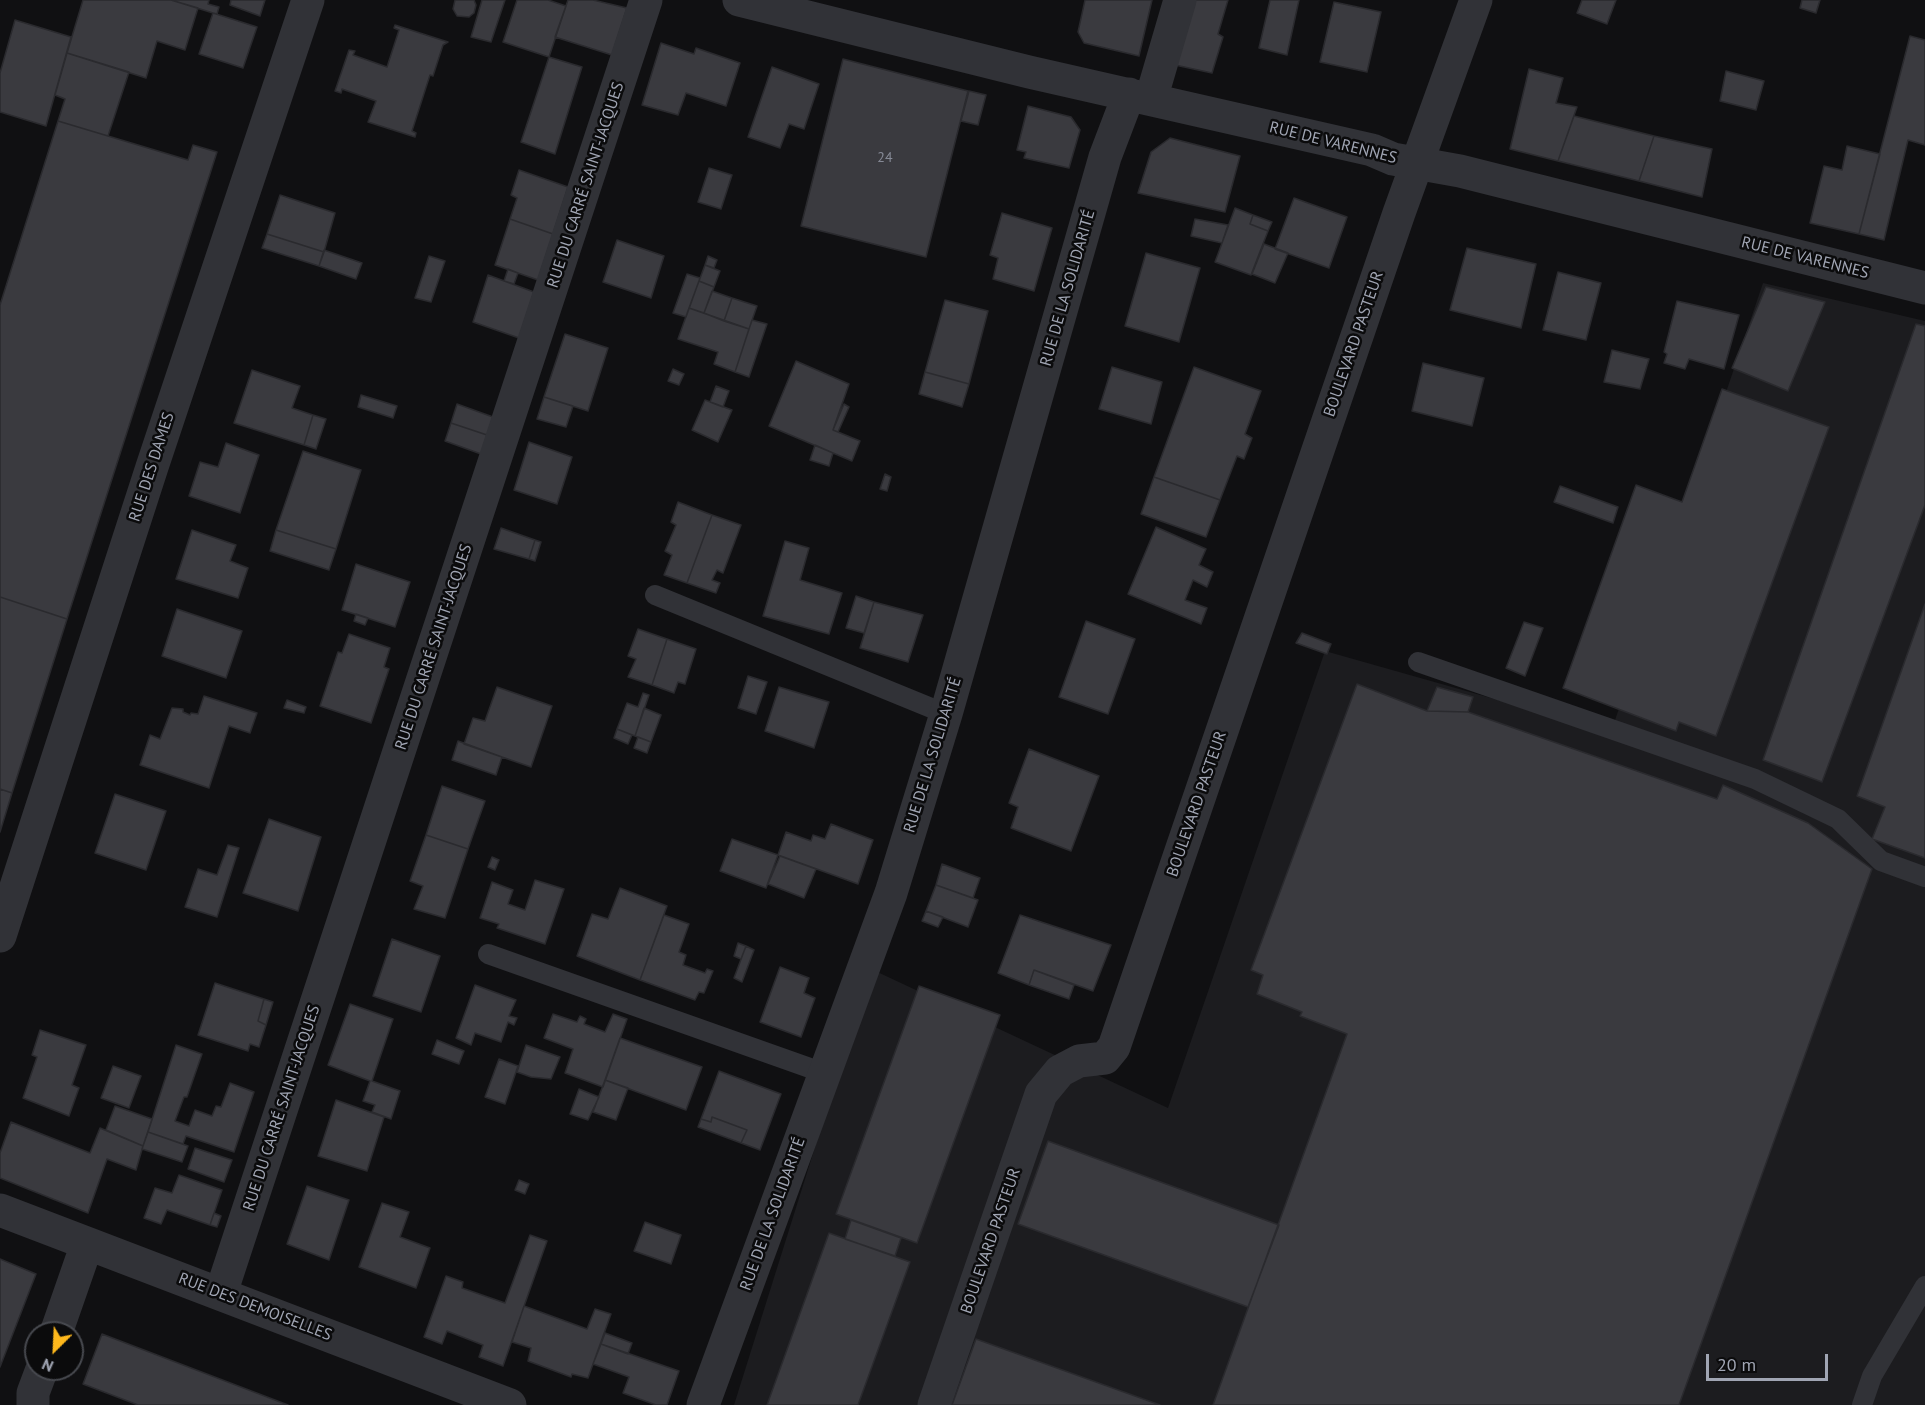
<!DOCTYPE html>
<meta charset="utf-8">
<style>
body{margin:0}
#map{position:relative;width:1925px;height:1405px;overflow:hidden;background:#101012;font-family:"PT Sans",sans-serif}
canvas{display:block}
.north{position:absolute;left:24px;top:1321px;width:60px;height:60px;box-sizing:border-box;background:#0b0b0c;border:2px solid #47494f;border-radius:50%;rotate:204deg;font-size:16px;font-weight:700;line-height:24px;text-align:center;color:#a0a5b3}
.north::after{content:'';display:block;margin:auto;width:21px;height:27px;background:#feb81c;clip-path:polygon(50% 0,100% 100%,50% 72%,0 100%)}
.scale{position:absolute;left:1706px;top:1354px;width:122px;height:27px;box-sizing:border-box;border:3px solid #a0a5b3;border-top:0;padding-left:8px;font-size:18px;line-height:21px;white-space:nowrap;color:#a0a5b3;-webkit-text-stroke:4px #0b0b0c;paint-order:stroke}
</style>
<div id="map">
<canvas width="1925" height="1405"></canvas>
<div class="north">N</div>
<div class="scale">20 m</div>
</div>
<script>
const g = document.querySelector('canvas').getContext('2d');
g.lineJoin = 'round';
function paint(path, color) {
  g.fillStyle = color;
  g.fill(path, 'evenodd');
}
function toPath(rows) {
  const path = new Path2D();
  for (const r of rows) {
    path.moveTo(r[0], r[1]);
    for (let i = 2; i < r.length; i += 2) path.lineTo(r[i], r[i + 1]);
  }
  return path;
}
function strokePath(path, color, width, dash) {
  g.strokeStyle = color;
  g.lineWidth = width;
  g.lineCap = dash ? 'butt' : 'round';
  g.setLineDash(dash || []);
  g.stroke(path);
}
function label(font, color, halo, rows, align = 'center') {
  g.font = font + ' "PT Sans",sans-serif';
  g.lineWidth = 5;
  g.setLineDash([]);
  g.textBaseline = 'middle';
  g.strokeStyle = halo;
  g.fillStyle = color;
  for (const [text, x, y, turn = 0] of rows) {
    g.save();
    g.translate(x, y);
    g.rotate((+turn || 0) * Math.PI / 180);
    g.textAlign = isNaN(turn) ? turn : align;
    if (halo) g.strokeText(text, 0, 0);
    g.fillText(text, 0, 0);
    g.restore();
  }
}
paint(toPath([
 [1763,283,1925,321,1925,1405,734,1405,871,969,1168,1108,1325,651,1611,732]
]), '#1c1c1f');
const building = toPath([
 [83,0,171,0,198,8,185,50,157,41,146,78,67,53,83,0],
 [171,0,209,0,208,4,219,7,217,14,213,13,171,0],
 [231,0,265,0,260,16,230,5,231,0],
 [455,0,474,0,476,5,474,13,469,17,457,16,453,9,455,0],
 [482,0,505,0,491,42,471,37,482,0],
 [517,0,548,0,566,6,549,57,503,42,517,0],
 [568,0,593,0,627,8,612,55,555,37,568,0],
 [1085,0,1152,0,1139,56,1084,43,1078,32,1085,0],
 [1194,0,1228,0,1218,34,1223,37,1212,73,1175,65,1194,0],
 [1270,0,1299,0,1287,55,1259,48,1270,0],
 [1582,0,1616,0,1607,24,1577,13,1582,0],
 [1802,0,1820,0,1816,13,1800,8,1802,0],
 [1334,2,1381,12,1367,72,1320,62,1334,2],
 [213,13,257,27,243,68,199,54,213,13],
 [15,20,71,37,46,126,0,112,0,73,15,20],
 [395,25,448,42,443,45,433,76,430,75,412,131,416,133,415,137,368,122,376,101,342,89,341,93,335,91,349,50,355,51,353,55,387,67,399,30,394,28,395,25],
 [1910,36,1925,40,1925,145,1908,140,1884,240,1859,234,1910,36],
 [661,43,694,54,696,48,740,63,726,106,686,93,678,115,642,105,661,43],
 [67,53,129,72,108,136,58,121,65,99,55,95,67,53],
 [549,57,582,67,555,154,521,142,549,57],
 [843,59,968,91,926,257,801,226,843,59],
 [772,67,819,84,804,129,789,124,780,148,748,137,772,67],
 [1529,69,1563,78,1556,103,1577,107,1558,161,1510,149,1529,69],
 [1726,71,1764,81,1756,110,1720,101,1726,71],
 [969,91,986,95,978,125,961,121,969,91],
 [1028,106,1071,117,1080,130,1069,168,1024,158,1026,152,1017,150,1028,106],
 [1574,116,1654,136,1639,181,1558,161,1574,116],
 [58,121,188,160,193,145,217,152,67,619,0,597,0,305,58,121],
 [1654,136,1712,149,1702,197,1639,181,1654,136],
 [1170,138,1240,156,1225,212,1138,193,1151,152,1170,138],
 [1847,146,1880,154,1859,234,1810,223,1824,166,1842,170,1847,146],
 [709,168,732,175,721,209,698,202,709,168],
 [519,170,568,187,553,234,510,219,517,198,511,195,519,170],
 [280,195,335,213,324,252,267,234,280,195],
 [1294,198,1347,217,1329,268,1275,249,1294,198],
 [1235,208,1253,215,1250,224,1268,231,1251,275,1215,262,1235,208],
 [1002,213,1052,228,1034,291,993,279,998,258,990,255,1002,213],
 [1253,215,1272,222,1268,231,1250,224,1253,215],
 [510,219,553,234,538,280,495,265,510,219],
 [1195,219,1228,225,1222,243,1191,236,1195,219],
 [267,234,324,252,319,266,262,248,267,234],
 [617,240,664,256,651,298,603,282,617,240],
 [1264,244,1288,253,1275,283,1252,274,1264,244],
 [1467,248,1536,264,1521,328,1450,310,1467,248],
 [324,250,362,263,356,279,319,266,324,250],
 [1146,253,1200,268,1179,342,1125,326,1146,253],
 [429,256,445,261,431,302,415,298,429,256],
 [708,256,717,260,714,268,705,265,708,256],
 [705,265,720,271,714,287,699,281,705,265],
 [508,269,518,273,514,284,504,281,508,269],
 [1558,272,1601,283,1586,340,1543,330,1558,272],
 [687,274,700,278,686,317,673,313,687,274],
 [488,275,534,292,519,338,473,322,488,275],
 [699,281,714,287,704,313,689,308,699,281],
 [1766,287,1825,302,1788,391,1732,368,1766,287],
 [712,291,732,298,724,321,704,313,712,291],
 [732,298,757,306,749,329,724,321,732,298],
 [945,300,988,311,969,384,925,372,945,300],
 [1677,301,1739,315,1724,369,1689,359,1685,369,1664,363,1667,354,1664,352,1677,301],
 [689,308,749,329,735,372,714,364,718,352,678,339,689,308],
 [752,320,767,324,749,377,735,372,752,320],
 [1916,324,1925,326,1925,505,1822,782,1763,760,1916,324],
 [565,334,608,348,588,411,544,397,565,334],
 [1612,350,1649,359,1640,389,1604,382,1612,350],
 [796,361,849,384,833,430,860,441,852,461,769,426,796,361],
 [1423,363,1484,378,1472,426,1412,411,1423,363],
 [1112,367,1162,382,1151,424,1099,409,1112,367],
 [1194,367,1261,391,1245,434,1252,438,1244,459,1237,456,1220,500,1154,477,1194,367],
 [673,369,684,374,679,385,668,381,673,369],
 [252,370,300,386,292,408,313,415,304,445,234,423,252,370],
 [925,372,969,384,962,407,919,394,925,372],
 [716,386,729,391,723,407,710,402,716,386],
 [1722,389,1829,427,1716,736,1679,722,1676,731,1563,688,1636,485,1682,502,1722,389],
 [361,395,397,406,393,418,358,407,361,395],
 [544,397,573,406,566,427,537,419,544,397],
 [705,400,732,410,718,442,692,430,705,400],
 [457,404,493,417,487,435,451,423,457,404],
 [844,404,849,407,838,432,833,430,844,404],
 [313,415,326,419,316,449,304,445,313,415],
 [451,423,487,435,481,454,445,441,451,423],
 [529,442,572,457,557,504,514,490,529,442],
 [226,443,259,455,240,513,189,496,200,462,218,467,226,443],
 [815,445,833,453,829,466,810,460,815,445],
 [303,451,361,470,336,549,276,530,303,451],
 [885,474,891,477,887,491,880,489,885,474],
 [1154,477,1220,500,1206,537,1141,514,1154,477],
 [1560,486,1618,507,1613,523,1554,502,1560,486],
 [678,502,712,515,687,583,664,575,672,555,665,551,676,525,671,522,678,502],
 [712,515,741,525,723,573,717,570,712,580,720,583,716,593,687,583,712,515],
 [1156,527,1206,549,1199,565,1213,572,1207,587,1193,580,1185,600,1207,608,1201,624,1128,594,1156,527],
 [501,528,535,540,529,559,494,549,501,528],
 [192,530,236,545,230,561,248,568,238,598,176,579,192,530],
 [276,530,336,549,329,570,270,551,276,530],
 [535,540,541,542,535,561,529,559,535,540],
 [785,541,809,548,800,580,842,593,829,634,763,616,785,541],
 [356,564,410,582,395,627,342,610,356,564],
 [856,596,874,602,864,633,846,628,856,596],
 [0,597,67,619,12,793,0,789,0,597],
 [874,602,923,615,908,662,860,648,874,602],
 [1925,604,1925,858,1872,839,1885,807,1857,796,1925,604],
 [177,609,242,631,226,678,162,656,177,609],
 [356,614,368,618,365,625,354,621,356,614],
 [1086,621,1135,639,1108,714,1059,697,1086,621],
 [1524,622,1543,628,1525,676,1506,668,1524,622],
 [638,629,667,639,652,685,628,677,636,659,628,656,638,629],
 [1302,633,1331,644,1327,654,1296,643,1302,633],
 [349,634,390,648,384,667,389,669,371,723,320,706,338,652,342,653,349,634],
 [667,639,696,649,685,684,678,682,674,693,652,685,667,639],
 [748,676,767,682,756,714,738,708,748,676],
 [1357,684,1427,711,1468,712,1717,799,1723,785,1808,823,1872,869,1679,1405,1213,1405,1347,1034,1300,1016,1302,1012,1257,994,1263,975,1251,970,1357,684],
 [497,687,552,706,531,767,464,744,473,718,485,721,497,687],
 [779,687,829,702,814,748,765,731,779,687],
 [1437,687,1473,697,1468,712,1427,711,1437,687],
 [643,693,649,695,635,736,617,729,627,703,638,707,643,693],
 [204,696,257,713,250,733,229,726,209,788,140,765,150,735,160,739,172,708,183,709,183,712,190,715,191,713,198,714,204,696],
 [287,700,306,707,304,713,284,708,287,700],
 [644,708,661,715,651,742,635,736,644,708],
 [617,729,632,735,628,744,614,738,617,729],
 [638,737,651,742,647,753,634,748,638,737],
 [458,741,502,757,496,775,452,760,458,741],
 [1029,749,1099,776,1071,851,1011,828,1018,807,1009,803,1029,749],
 [442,786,485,801,468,849,426,835,442,786],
 [0,789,12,793,0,832,0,789],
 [115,794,166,811,146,870,95,853,115,794],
 [269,819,321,837,298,911,243,893,269,819],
 [831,824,873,840,858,884,778,855,786,832,811,841,813,835,825,839,831,824],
 [426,835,468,849,445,918,414,909,423,886,410,881,426,835],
 [732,839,778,855,766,888,720,871,732,839],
 [228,845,239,848,217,917,185,907,198,869,217,875,228,845],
 [780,856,816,869,804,898,768,884,780,856],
 [492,857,499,860,495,870,488,867,492,857],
 [942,864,980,878,973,898,936,885,942,864],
 [535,880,564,889,545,944,497,928,499,924,480,918,492,882,513,890,508,904,525,910,535,880],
 [936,885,978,900,968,927,926,911,936,885],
 [620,888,667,906,640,980,577,956,592,914,608,919,620,888],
 [926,911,943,917,938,927,922,921,926,911],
 [664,915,689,924,679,952,686,955,683,965,705,973,707,969,713,971,704,993,699,992,695,1000,640,980,664,915],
 [1020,915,1111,945,1093,991,1034,970,1029,985,998,973,1020,915],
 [392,939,440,956,421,1012,373,996,392,939],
 [738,943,746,946,741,959,734,956,738,943],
 [746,946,754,950,742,982,734,978,746,946],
 [780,967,809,978,804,993,815,998,801,1037,760,1022,780,967],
 [1034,970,1074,985,1069,999,1029,985,1034,970],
 [215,983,264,999,258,1021,266,1025,259,1047,250,1044,248,1051,198,1035,215,983],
 [475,985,516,1000,509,1016,517,1018,514,1025,508,1022,501,1042,475,1033,471,1045,456,1038,475,985],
 [919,986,1000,1015,917,1243,836,1214,919,986],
 [264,999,273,1002,266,1025,258,1021,264,999],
 [350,1004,393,1019,372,1081,400,1091,391,1119,372,1112,375,1105,363,1101,370,1081,328,1065,350,1004],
 [553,1014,577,1022,580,1016,586,1019,584,1024,605,1032,613,1014,627,1019,603,1087,565,1073,573,1049,544,1038,553,1014],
 [40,1030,86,1045,72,1085,79,1088,69,1116,23,1098,37,1057,32,1055,40,1030],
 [620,1038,702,1067,686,1110,605,1080,620,1038],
 [437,1040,464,1051,459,1064,432,1054,437,1040],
 [176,1045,202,1054,187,1097,184,1097,175,1121,189,1126,195,1110,212,1116,216,1106,221,1107,230,1083,254,1092,234,1152,186,1136,183,1144,148,1132,176,1045],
 [526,1045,560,1057,551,1079,531,1077,517,1072,526,1045],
 [499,1059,518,1066,505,1104,485,1097,499,1059],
 [113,1066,141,1076,129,1108,101,1098,113,1066],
 [719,1071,781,1094,760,1150,741,1143,747,1130,712,1117,711,1122,701,1119,719,1071],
 [605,1080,628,1088,616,1120,593,1112,605,1080],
 [579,1089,599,1097,588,1120,570,1114,579,1089],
 [336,1100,384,1117,367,1171,318,1156,336,1100],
 [115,1106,152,1119,143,1146,106,1130,115,1106],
 [712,1117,747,1130,741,1143,698,1127,701,1119,711,1122,712,1117],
 [11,1122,90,1153,100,1128,143,1146,136,1170,107,1159,88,1213,0,1178,0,1153,11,1122],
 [148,1132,188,1146,182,1162,142,1149,148,1132],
 [1048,1141,1279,1225,1248,1307,1018,1224,1048,1141],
 [195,1148,232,1160,224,1182,188,1169,195,1148],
 [179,1175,222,1190,210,1225,167,1210,161,1224,144,1218,155,1188,172,1193,179,1175],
 [519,1180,529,1184,525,1194,515,1190,519,1180],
 [307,1186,349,1200,329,1260,287,1244,307,1186],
 [382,1203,409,1212,400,1237,430,1248,416,1288,359,1267,382,1203],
 [214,1213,221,1216,217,1227,210,1225,214,1213],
 [851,1220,901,1238,895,1256,845,1239,851,1220],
 [645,1222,681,1235,671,1264,634,1251,645,1222],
 [829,1233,910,1262,858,1405,767,1405,829,1233],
 [530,1235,547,1241,503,1366,479,1357,483,1345,447,1331,442,1344,424,1337,446,1276,463,1282,462,1288,505,1303,530,1235],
 [0,1259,36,1274,0,1367,0,1259],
 [524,1306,587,1329,595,1309,611,1314,588,1378,572,1374,571,1377,528,1361,531,1348,512,1342,524,1306],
 [605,1333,632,1343,628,1354,601,1344,605,1333],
 [102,1334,288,1405,138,1405,83,1384,102,1334],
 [976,1339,1160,1405,952,1405,976,1339],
 [601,1344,679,1371,667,1405,656,1405,623,1393,629,1377,593,1364,601,1344]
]);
paint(building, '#3a3a3f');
strokePath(building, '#2a2a2e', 1.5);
strokePath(toPath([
 [655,595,946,714],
 [1418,662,1755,779,1838,819,1881,861,1925,877],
 [488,954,824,1073],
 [1862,1405,1872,1376,1925,1286]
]), '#313237', 20);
strokePath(toPath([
 [739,0,1029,72,1372,150,1393,159,1460,171,1925,288],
 [1151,99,1180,0],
 [0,936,152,467,308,0],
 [0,1210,510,1405],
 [221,1293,646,0],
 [56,1333,87,1244],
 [33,1405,33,1393,42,1369],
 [703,1405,891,893,946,714,1105,157,1129,94],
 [934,1405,1041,1094,1060,1071,1079,1061,1105,1058,1114,1047,1399,213,1476,0]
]), '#313237', 33);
label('14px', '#868a96', null, [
 ["24",885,158]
]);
label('16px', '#a0a5b3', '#0b0b0c', [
 ["RUE DE VARENNES",1333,143,14],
 ["RUE DU CARRÉ SAINT-JACQUES",586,185,-72],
 ["RUE DE VARENNES",1805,258,14],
 ["RUE DE LA SOLIDARITÉ",1068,288,-74],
 ["BOULEVARD PASTEUR",1354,344,-71],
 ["RUE DES DAMES",152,467,-72],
 ["RUE DU CARRÉ SAINT-JACQUES",434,647,-72],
 ["RUE DE LA SOLIDARITÉ",933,755,-73],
 ["BOULEVARD PASTEUR",1197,804,-71],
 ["RUE DU CARRÉ SAINT-JACQUES",282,1108,-72],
 ["RUE DE LA SOLIDARITÉ",773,1214,-70],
 ["BOULEVARD PASTEUR",991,1241,-71],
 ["RUE DES DEMOISELLES",255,1307,21]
]);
</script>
